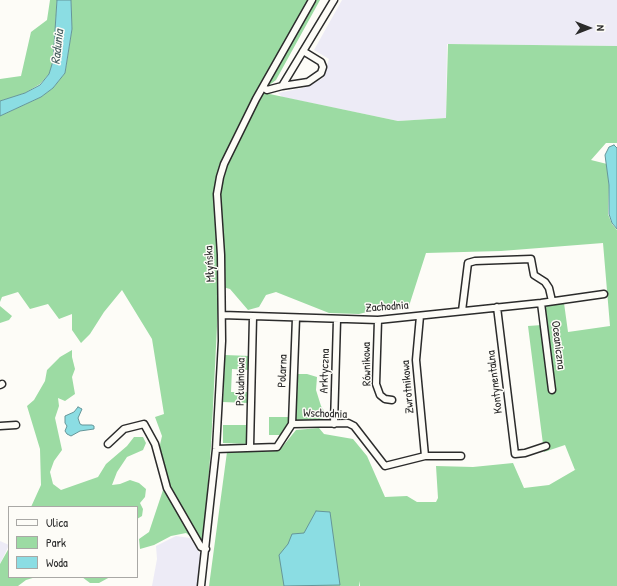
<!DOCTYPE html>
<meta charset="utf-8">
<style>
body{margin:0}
#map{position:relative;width:617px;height:586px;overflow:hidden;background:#fdfcf7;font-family:"Patrick Hand",sans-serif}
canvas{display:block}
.legend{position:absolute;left:8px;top:506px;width:130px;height:72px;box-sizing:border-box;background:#fdfcf7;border:1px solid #a9a8a5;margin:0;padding:5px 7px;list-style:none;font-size:12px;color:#2b2b2b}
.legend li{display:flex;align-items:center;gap:8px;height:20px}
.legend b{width:20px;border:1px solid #a9a8a5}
.north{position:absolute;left:569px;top:8px;width:40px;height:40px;-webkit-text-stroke:3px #fdfcf7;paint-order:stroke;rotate:90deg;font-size:11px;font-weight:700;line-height:16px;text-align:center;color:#2b2b2b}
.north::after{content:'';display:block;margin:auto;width:14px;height:18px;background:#2b2b2b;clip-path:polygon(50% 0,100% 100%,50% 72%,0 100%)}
</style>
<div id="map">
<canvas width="617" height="586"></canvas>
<ul class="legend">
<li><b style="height:5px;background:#fdfcf7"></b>Ulica</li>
<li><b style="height:11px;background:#9cdba3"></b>Park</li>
<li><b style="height:11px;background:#8bdde3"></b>Woda</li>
</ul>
<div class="north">N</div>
</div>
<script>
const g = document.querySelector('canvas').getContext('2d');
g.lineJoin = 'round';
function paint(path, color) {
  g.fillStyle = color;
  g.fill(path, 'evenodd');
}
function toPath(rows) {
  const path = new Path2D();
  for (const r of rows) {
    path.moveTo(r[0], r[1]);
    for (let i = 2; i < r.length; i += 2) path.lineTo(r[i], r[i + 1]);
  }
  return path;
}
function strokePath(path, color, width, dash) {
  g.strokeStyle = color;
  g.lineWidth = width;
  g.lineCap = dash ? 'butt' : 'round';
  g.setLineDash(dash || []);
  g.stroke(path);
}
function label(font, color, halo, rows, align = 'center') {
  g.font = font + ' "Patrick Hand",sans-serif';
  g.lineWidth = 3;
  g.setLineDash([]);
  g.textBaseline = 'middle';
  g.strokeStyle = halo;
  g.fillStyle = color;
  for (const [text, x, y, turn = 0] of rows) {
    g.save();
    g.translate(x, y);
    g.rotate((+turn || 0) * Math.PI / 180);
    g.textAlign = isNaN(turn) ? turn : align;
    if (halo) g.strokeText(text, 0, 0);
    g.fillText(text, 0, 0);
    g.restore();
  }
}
paint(toPath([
 [342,0,617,0,617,46,447,44,446,118,398,121,282,97,278,93,303,88,323,78,329,59,314,50],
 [176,536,190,538,201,555,197,586,152,586,157,559,156,546],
 [0,541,9,545,0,564]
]), '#edebf6');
paint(toPath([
 [50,0,57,0,53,61,49,74,40,84,25,93,0,101,0,79,21,76,31,32,47,20],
 [71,0,320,0,276,80,260,92,398,121,446,118,448,44,617,46,617,143,606,143,591,160,607,164,609,185,608,214,612,224,617,230,617,586,360,586,359,581,359,586,209,586,227,452,279,451,296,430,319,428,324,434,353,439,367,456,385,497,407,496,417,502,436,502,438,498,436,466,473,467,513,463,524,488,549,485,580,467,575,470,565,445,544,452,528,326,542,325,541,305,564,303,568,332,610,326,603,243,501,251,426,253,409,306,395,305,359,314,329,313,276,292,266,295,259,307,248,310,230,289,219,286,211,446,203,546,186,533,171,536,154,545,140,549,139,539,149,532,163,490,159,449,162,436,155,417,164,414,152,339,122,290,104,312,90,334,81,343,72,330,72,314,59,319,48,304,30,309,18,292,2,297,0,302,0,116,41,97,53,88,65,73,72,29],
 [0,306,12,316,9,320,0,323],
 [72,350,72,357,75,369,72,377,75,394,65,401,58,398,59,406,55,418,62,450,54,461,50,472,53,484,61,490,98,477,106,464,127,446,134,437,143,437,146,443,143,450,127,457,117,472,112,485,120,484,130,480,139,483,146,489,145,497,140,503,143,509,142,516,137,519,137,507,31,507,41,485,40,449,27,406,34,400,45,381,47,370,60,357],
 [225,355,250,356,249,370,232,369,231,392,248,392,248,403,223,402],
 [296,374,307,374,317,377,316,390,321,406,328,417,314,421,295,420],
 [269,417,289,417,288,429,284,435,269,435],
 [223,425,248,425,248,444,223,443],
 [9,548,9,577,36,577,26,580,18,586,0,586,0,564],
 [82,577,110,577,99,583,90,583]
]), '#9cdba3');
const water = toPath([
 [57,0,71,0,72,29,65,73,53,88,41,97,0,116,0,101,25,93,40,85,49,74,53,61,57,0],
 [614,145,617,148,617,229,612,223,609,214,609,185,605,155,609,147,614,145],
 [78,407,82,409,78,418,80,424,82,425,92,425,94,426,94,429,80,431,71,436,67,434,65,431,67,426,65,423,65,416,74,412,78,407],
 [316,511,330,512,340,585,284,586,279,555,288,544,292,534,304,533,316,511]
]);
paint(water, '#8bdde3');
strokePath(water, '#659699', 1);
const minor = toPath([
 [282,86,308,82,321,73,323,67,321,62,303,51],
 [263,87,267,90,282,86,334,0],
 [541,303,552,390],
 [497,307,515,454,525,453,546,446],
 [462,311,468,263,475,261,531,259,534,275,545,282,549,288,552,301],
 [222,315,378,320,541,303,604,294],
 [420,316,416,360,425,456],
 [378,320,376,384,380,395,385,399,392,400],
 [0,385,2,384],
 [292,424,296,318],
 [334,424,337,320],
 [0,426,16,425],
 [108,444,124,429,144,424,155,444,167,488,201,547,206,549],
 [250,447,253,317],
 [216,449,277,447,292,424,348,423,354,426,385,466,425,456,461,456],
 [201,586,216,449,222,341,221,255,217,194,220,177,224,164,256,99,312,0]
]);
strokePath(minor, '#2b2b2b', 9);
strokePath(minor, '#fdfcf7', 6);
label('12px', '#2b2b2b', '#fdfcf7', [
 ["Młyńska",210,264,-93],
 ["Zachodnia",387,307,-4],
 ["Oceaniczna",558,345,83],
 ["Równikowa",367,364,-91],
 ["Polarna",283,371,-88],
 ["Arktyczna",325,371,-88],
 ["Południowa",241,382,-89],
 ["Kontynentalna",495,382,-97],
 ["Zwrotnikowa",408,387,-95],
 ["Wschodnia",325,414,2]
]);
label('italic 13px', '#486062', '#fdfcf7', [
 ["Radunia",58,47,-84]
]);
</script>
